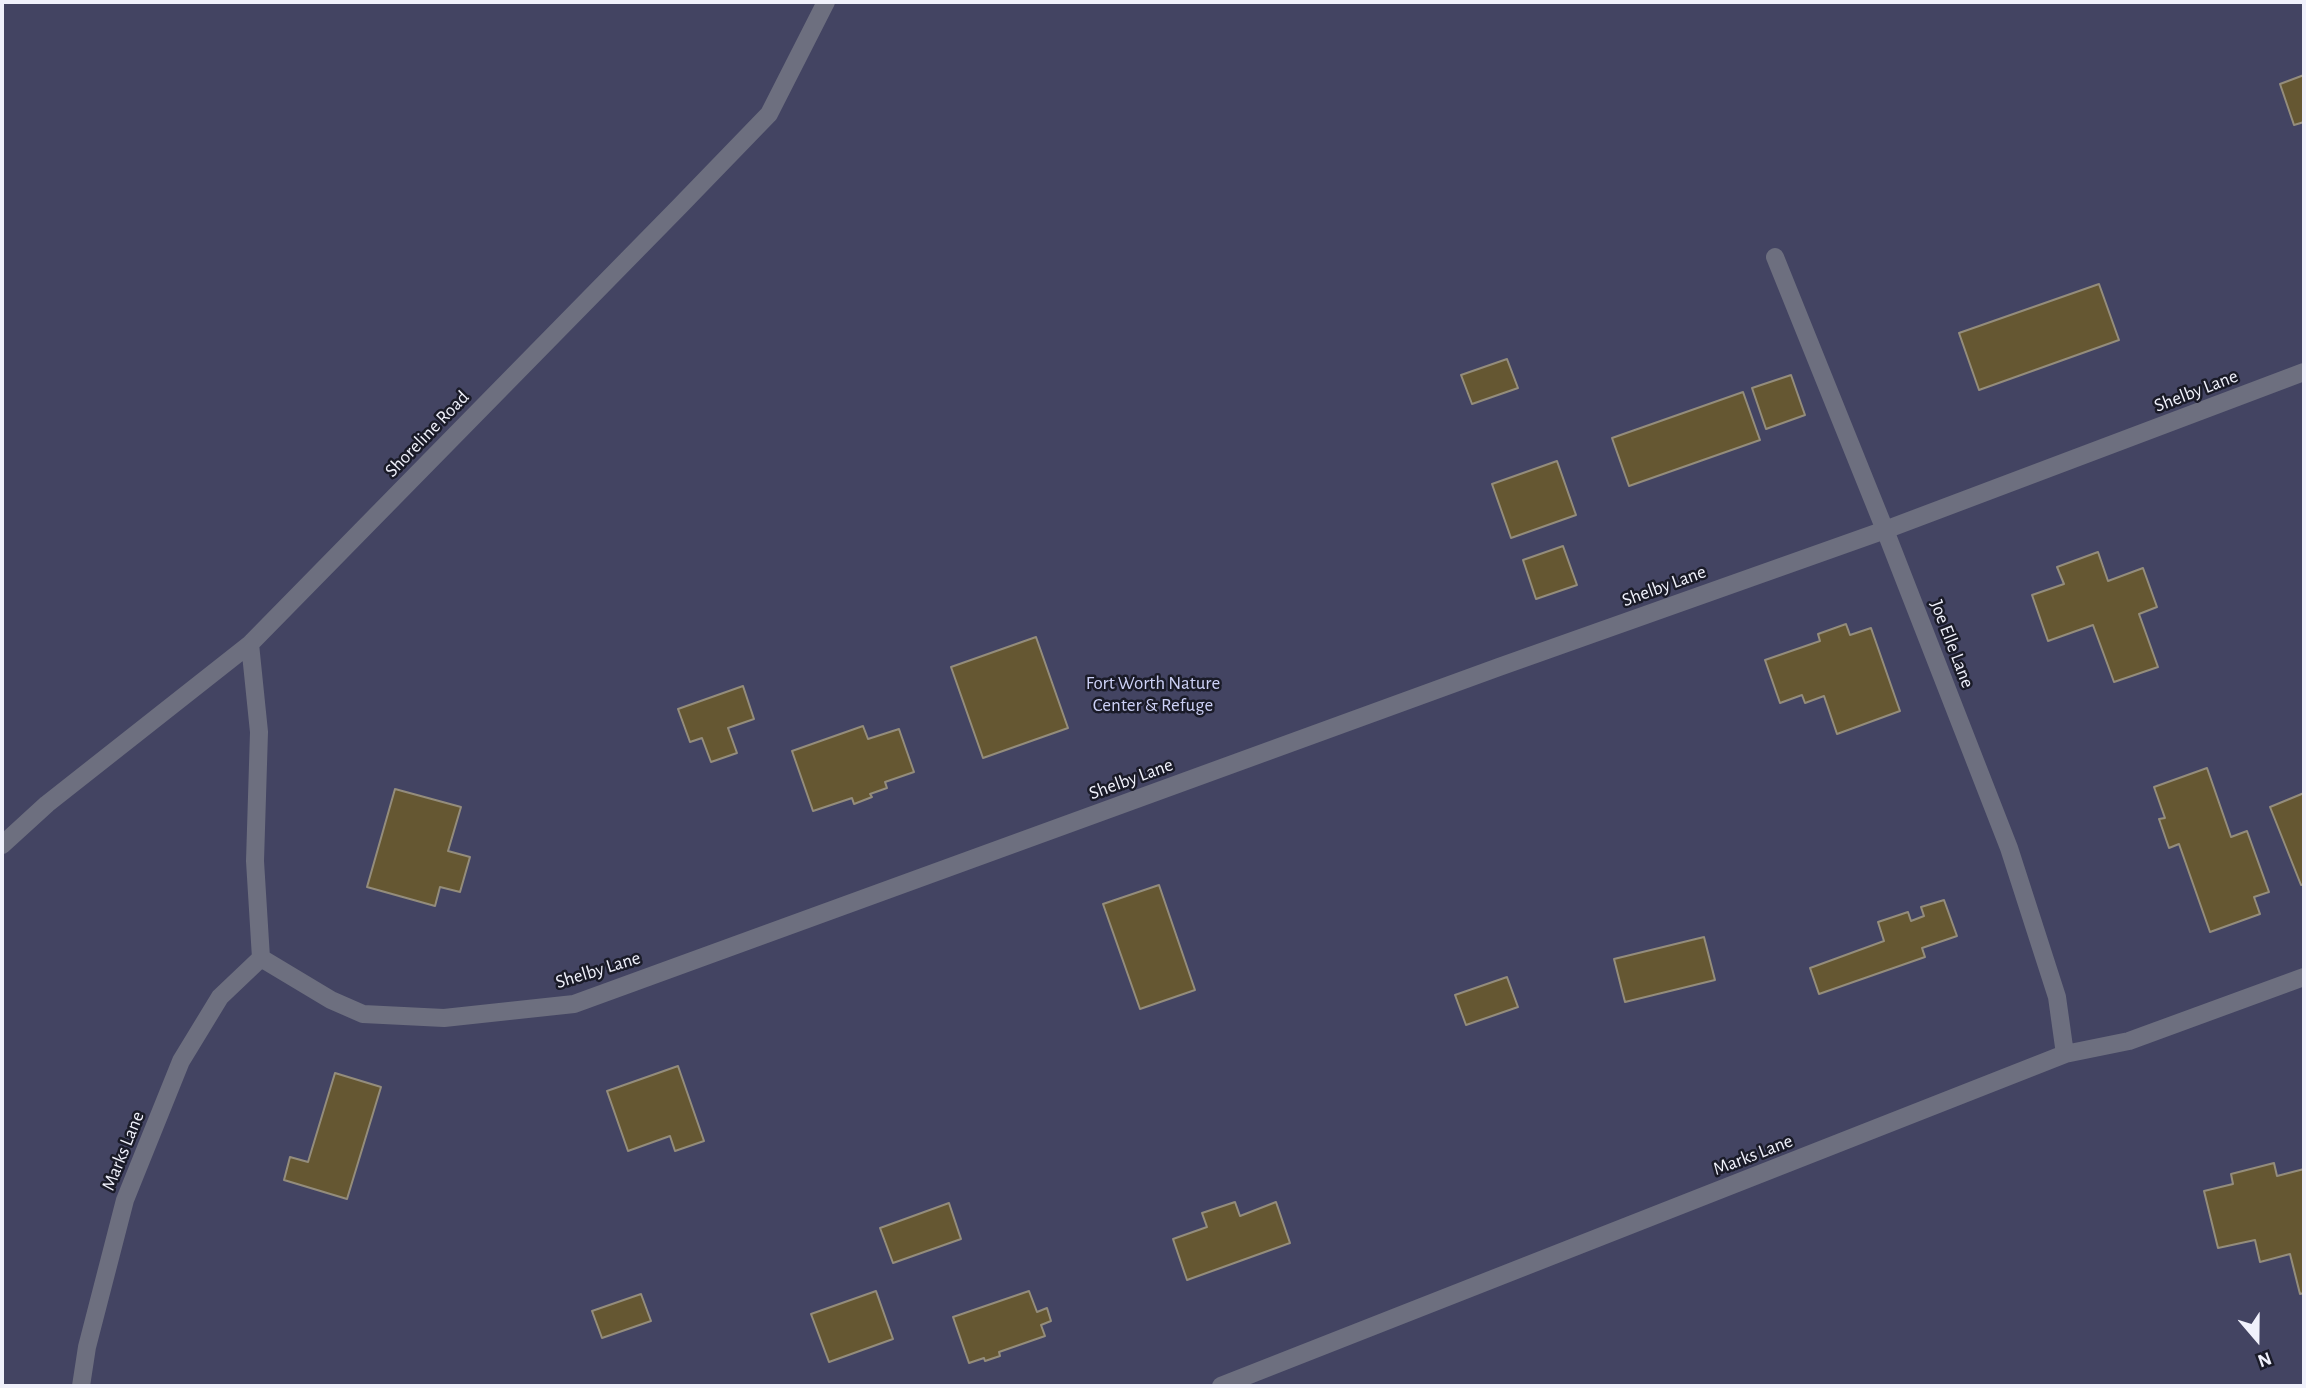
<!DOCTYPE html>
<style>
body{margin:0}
#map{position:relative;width:2306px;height:1388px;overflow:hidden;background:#232432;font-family:"Alegreya Sans",sans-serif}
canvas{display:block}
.frame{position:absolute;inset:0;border:4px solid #f0f1fb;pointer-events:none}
.north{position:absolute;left:2222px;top:1304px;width:70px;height:70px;-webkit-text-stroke:5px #1a1b28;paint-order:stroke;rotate:160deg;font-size:19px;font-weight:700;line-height:28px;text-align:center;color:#f0f1fb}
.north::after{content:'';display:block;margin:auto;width:24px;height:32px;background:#f0f1fb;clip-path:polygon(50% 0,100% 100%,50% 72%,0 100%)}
</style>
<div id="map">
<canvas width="2306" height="1388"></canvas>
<div class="frame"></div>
<div class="north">N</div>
</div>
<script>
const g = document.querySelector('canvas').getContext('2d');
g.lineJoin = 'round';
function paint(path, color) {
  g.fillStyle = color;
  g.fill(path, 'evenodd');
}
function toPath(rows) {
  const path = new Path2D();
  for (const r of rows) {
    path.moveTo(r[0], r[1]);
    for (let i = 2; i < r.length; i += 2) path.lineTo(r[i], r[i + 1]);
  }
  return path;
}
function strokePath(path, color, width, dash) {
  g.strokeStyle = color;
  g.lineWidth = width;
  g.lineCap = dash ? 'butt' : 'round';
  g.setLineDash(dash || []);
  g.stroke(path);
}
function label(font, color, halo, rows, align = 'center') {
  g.font = font + ' "Alegreya Sans",sans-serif';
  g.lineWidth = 5;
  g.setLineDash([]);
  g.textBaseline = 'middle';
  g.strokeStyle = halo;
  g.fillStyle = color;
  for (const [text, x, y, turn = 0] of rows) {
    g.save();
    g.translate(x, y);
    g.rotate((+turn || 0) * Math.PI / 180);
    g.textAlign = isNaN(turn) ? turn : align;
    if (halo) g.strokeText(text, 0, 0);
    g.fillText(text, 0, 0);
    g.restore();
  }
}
paint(toPath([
 [2,2,2304,2,2304,1386,2,1386]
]), '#434462');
const building = toPath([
 [2304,75,2304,122,2294,125,2280,84,2304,75],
 [2099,284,2119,340,1979,390,1959,333,2099,284],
 [1507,359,1518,388,1472,404,1461,375,1507,359],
 [1791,375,1805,415,1766,429,1752,388,1791,375],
 [1743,392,1760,440,1629,486,1612,438,1743,392],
 [1557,461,1576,515,1511,538,1492,484,1557,461],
 [1563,546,1577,585,1536,599,1523,560,1563,546],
 [2098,552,2108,581,2143,568,2157,607,2139,614,2158,667,2114,682,2093,625,2048,641,2032,595,2064,584,2057,567,2098,552],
 [1846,624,1850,635,1871,628,1900,711,1837,734,1824,696,1805,703,1802,695,1780,703,1765,660,1820,641,1818,634,1846,624],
 [1036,637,1068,728,983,758,951,667,1036,637],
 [743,686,754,719,728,728,737,753,711,762,702,738,690,742,678,709,743,686],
 [863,726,868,739,899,729,914,772,885,782,887,788,870,794,872,797,854,804,852,798,813,811,792,751,863,726],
 [2207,768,2231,837,2247,831,2269,892,2254,897,2260,914,2210,932,2179,844,2169,848,2159,819,2165,818,2154,787,2207,768],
 [395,789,461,807,448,851,470,857,460,892,440,887,435,906,367,887,395,789],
 [2304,793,2304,884,2301,885,2270,807,2304,793],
 [1159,885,1195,990,1140,1009,1103,904,1159,885],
 [1944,900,1957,936,1922,948,1925,957,1819,994,1810,968,1884,941,1878,922,1908,912,1911,921,1924,916,1921,907,1944,900],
 [1704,937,1715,980,1625,1002,1614,959,1704,937],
 [1507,977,1518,1007,1466,1025,1455,995,1507,977],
 [678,1066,704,1141,675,1151,670,1136,628,1151,607,1091,678,1066],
 [335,1073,381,1087,347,1199,284,1180,290,1157,308,1162,335,1073],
 [2274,1163,2277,1176,2304,1169,2304,1293,2300,1294,2290,1254,2260,1262,2255,1240,2218,1248,2204,1191,2233,1184,2231,1174,2274,1163],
 [1235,1202,1240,1216,1276,1202,1290,1243,1187,1280,1173,1239,1207,1227,1202,1213,1235,1202],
 [949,1203,961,1239,893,1263,880,1228,949,1203],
 [876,1291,893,1339,829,1362,811,1314,876,1291],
 [1029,1291,1037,1312,1047,1308,1051,1321,1041,1325,1045,1336,999,1352,1000,1356,985,1361,984,1358,969,1363,953,1317,1029,1291],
 [641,1294,651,1321,602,1338,592,1311,641,1294]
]);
paint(building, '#655732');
strokePath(building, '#948d7c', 2);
strokePath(toPath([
 [1775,257,1885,530,2009,848,2057,997,2065,1054],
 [250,644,259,732,255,861,261,958],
 [2,845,47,804,250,644,679,207,769,114,826,2],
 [261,958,331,1000,363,1014,444,1018,574,1004,1499,667,1885,530,2304,372],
 [81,1386,87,1347,125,1200,181,1061,220,997,261,958],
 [1221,1386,2065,1054,2129,1041,2304,977]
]), '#6d6f7f', 18);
label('19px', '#f0f1fb', '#1a1b28', [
 ["Shelby Lane",2196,391,-21],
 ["Shoreline Road",427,434,-46],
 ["Shelby Lane",1664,586,-20],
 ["Joe Elle Lane",1952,644,69],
 ["Shelby Lane",1131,779,-20],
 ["Shelby Lane",598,970,-17],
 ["Marks Lane",123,1151,-68],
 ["Marks Lane",1753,1155,-21]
]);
label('19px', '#cdd1f6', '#1a1b28', [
 ["Fort Worth Nature",1153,683],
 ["Center & Refuge",1153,705]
]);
</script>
